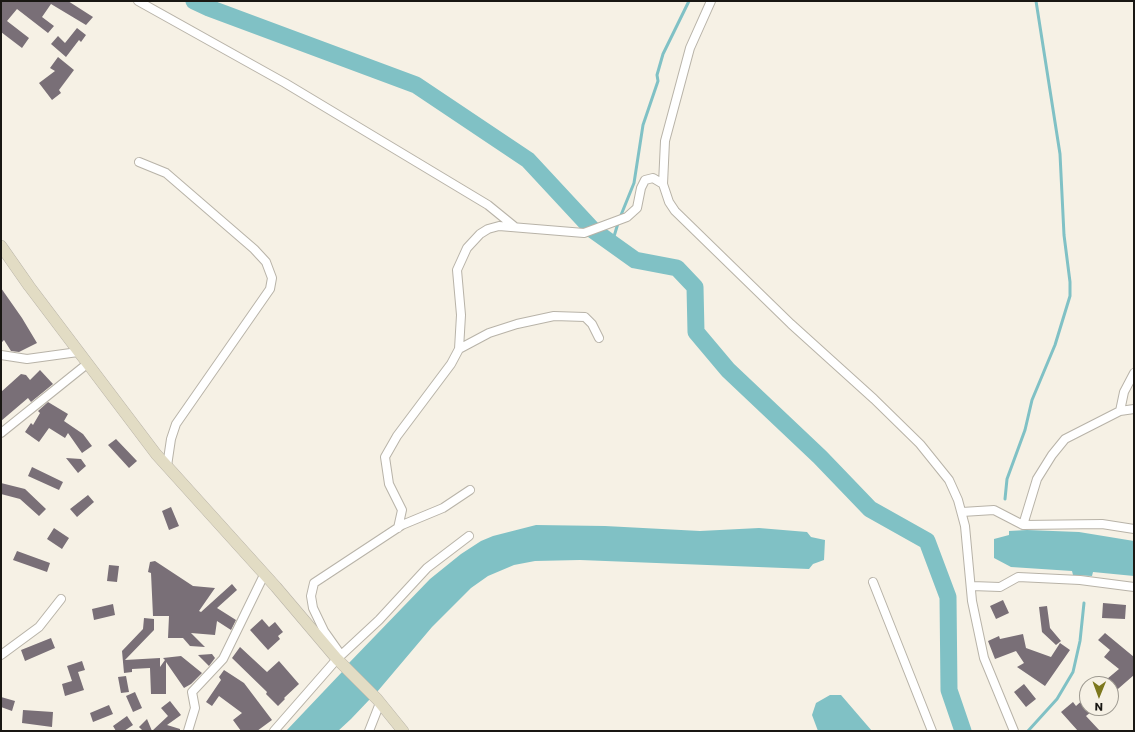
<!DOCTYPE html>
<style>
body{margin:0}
#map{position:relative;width:1135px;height:732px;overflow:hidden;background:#f6f1e5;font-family:Poppins,sans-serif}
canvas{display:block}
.frame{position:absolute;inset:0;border:2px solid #191713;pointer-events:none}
.north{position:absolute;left:1079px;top:676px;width:40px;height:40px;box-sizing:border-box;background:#f6f1e5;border:1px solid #9e9a91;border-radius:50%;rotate:181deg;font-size:11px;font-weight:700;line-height:16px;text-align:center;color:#191713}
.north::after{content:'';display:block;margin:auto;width:14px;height:18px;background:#7d781e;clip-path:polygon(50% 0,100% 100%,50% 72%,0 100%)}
</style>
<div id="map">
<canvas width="1135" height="732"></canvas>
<div class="frame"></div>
<div class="north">N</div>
</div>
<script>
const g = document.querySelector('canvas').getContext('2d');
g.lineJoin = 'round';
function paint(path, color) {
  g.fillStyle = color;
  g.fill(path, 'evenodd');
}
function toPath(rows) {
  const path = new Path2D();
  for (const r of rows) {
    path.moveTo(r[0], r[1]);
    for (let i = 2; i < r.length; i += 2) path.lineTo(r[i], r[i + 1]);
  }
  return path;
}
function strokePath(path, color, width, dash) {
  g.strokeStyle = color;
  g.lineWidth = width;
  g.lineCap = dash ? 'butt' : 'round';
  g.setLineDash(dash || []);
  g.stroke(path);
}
paint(toPath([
 [536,525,605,526,700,531,759,528,807,532,811,537,825,540,824,560,813,564,809,569,580,560,535,561,514,565,488,576,471,588,432,627,377,692,348,664,430,579,461,554,481,541,493,536],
 [1027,530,1079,532,1134,541,1134,576,1093,572,1092,576,1073,575,1072,571,1011,567,994,558,994,539,1009,535,1009,531],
 [342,672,370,699,351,719,338,731,286,731],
 [830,695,841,695,872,731,818,731,812,715,816,703]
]), '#80c1c5');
strokePath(toPath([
 [612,243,619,220,634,183,643,125,658,81,657,75,663,54,689,1],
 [1005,499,1007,479,1025,430,1032,400,1055,345,1070,296,1070,282,1064,235,1060,154,1036,1],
 [1028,731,1057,699,1073,672,1080,641,1084,603]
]), '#80c1c5', 3);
strokePath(toPath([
 [194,1,209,8,416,85,528,160,593,230,635,260,677,268,695,287,696,332,728,370,820,457,870,509,927,541,948,597,949,690,963,731]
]), '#80c1c5', 17);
paint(toPath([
 [1,1,68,1,93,17,86,25,51,4,42,17,54,26,48,33,17,9,7,21,29,38,22,48,1,32],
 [77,28,86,35,81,42,79,40,66,57,51,44,58,36,65,43],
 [58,57,74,70,59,90,61,93,52,100,39,83,55,71,50,68],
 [1,288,22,318,37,343,19,352,11,351,4,340,1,343],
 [40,370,53,384,31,402,28,398,1,421,1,392,21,374,26,375,30,380],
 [48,402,68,414,64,421,83,434,92,446,82,453,68,433,65,438,49,428,39,442,25,432,31,423,33,425,40,413,38,411],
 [116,439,137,461,129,468,108,445],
 [66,458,81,459,86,466,78,473],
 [32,467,63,482,59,490,28,476],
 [1,483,25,489,46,509,39,516,20,499,1,494],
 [88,495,94,502,77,517,70,509],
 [171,507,179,526,169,530,162,511],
 [54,528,69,538,62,549,47,539],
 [17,551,50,563,47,572,13,560],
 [155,561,193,586,215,588,199,611,201,612,232,584,237,590,217,608,236,620,231,630,217,621,215,635,191,633,205,647,190,646,183,638,168,638,169,616,153,616,151,573,148,572,150,562],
 [109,565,119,566,117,582,107,581],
 [1003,600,1009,613,996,619,990,606],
 [1103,603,1126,605,1125,619,1102,618],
 [113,604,115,615,94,620,92,609],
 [1047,606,1050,628,1061,641,1056,645,1042,632,1039,607],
 [144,618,154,619,154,630,125,660,160,658,160,667,165,660,163,658,181,656,202,673,191,684,184,688,166,662,166,694,151,694,150,668,132,669,132,672,124,673,122,651,143,629],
 [262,619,269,627,275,622,283,632,278,636,280,639,268,650,250,630],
 [1105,633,1134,657,1134,675,1111,695,1111,684,1101,684,1119,669,1104,657,1110,650,1098,640],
 [1023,634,1026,648,1051,657,1060,643,1070,650,1045,686,1017,667,1024,663,1016,651,995,659,988,641,999,636,1000,639],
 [51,638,55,648,25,661,21,650],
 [240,647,267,672,279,661,299,684,284,698,285,699,278,706,266,694,267,692,232,658],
 [212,654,215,658,209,666,198,655],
 [82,661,85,670,78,672,84,690,65,696,62,684,72,681,67,666],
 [224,670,244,683,272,720,257,731,241,731,233,720,242,713,219,696,212,706,206,702,221,680,219,677],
 [126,676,129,692,121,693,118,677],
 [1024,684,1036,699,1026,707,1014,692],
 [135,692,142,708,133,712,126,696],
 [1087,696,1087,708,1096,708,1086,716,1100,731,1078,731,1061,712,1073,702,1076,706],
 [1,697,15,701,12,711,1,707],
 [170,701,181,715,167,725,180,729,180,731,143,731,139,727,147,719,152,731,168,716,161,708],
 [109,705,113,714,93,722,90,713],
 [23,710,53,712,52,727,22,723],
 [127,716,133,725,124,731,116,731,113,726]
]), '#796f77');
const street = toPath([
 [138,1,285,83,488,205,515,227],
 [711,1,690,48,665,141,663,184,669,202,675,211,791,324,874,399,920,444,949,480,958,500,965,526,972,601,984,658,1014,731],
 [139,162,166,173,254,249,266,262,272,278,270,289,176,424,171,439,167,466],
 [459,349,461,315,457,270,467,248,480,234,488,229,499,226,584,233,627,217,637,208,641,188,645,180,653,178,663,184],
 [1,355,27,359,78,352],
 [1120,411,1124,392,1134,373],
 [1,433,87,364],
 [962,512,994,510,1023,525,1102,524,1134,529],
 [1023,525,1037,479,1052,455,1065,439,1120,411,1134,409],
 [398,528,402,510,389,484,385,457,397,436,451,364,459,349,489,333,517,324,554,316,585,317,592,324,599,338],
 [873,582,932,731],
 [972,586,1000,587,1018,577,1080,580,1134,587],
 [1,655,39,627,61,599],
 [341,655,324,631,313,608,311,596,314,583,402,525,443,508,470,490],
 [188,731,195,708,192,692,223,659,264,575],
 [274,731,337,659,379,620,427,568,469,536],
 [369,731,380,703]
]);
const secondary = toPath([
 [1,246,29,286,156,454,276,587,337,659,377,699,403,731]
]);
strokePath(street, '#b8b3a8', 10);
strokePath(secondary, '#b8b3a8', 12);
strokePath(street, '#fff', 8);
strokePath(secondary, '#e2dcc4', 11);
</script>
